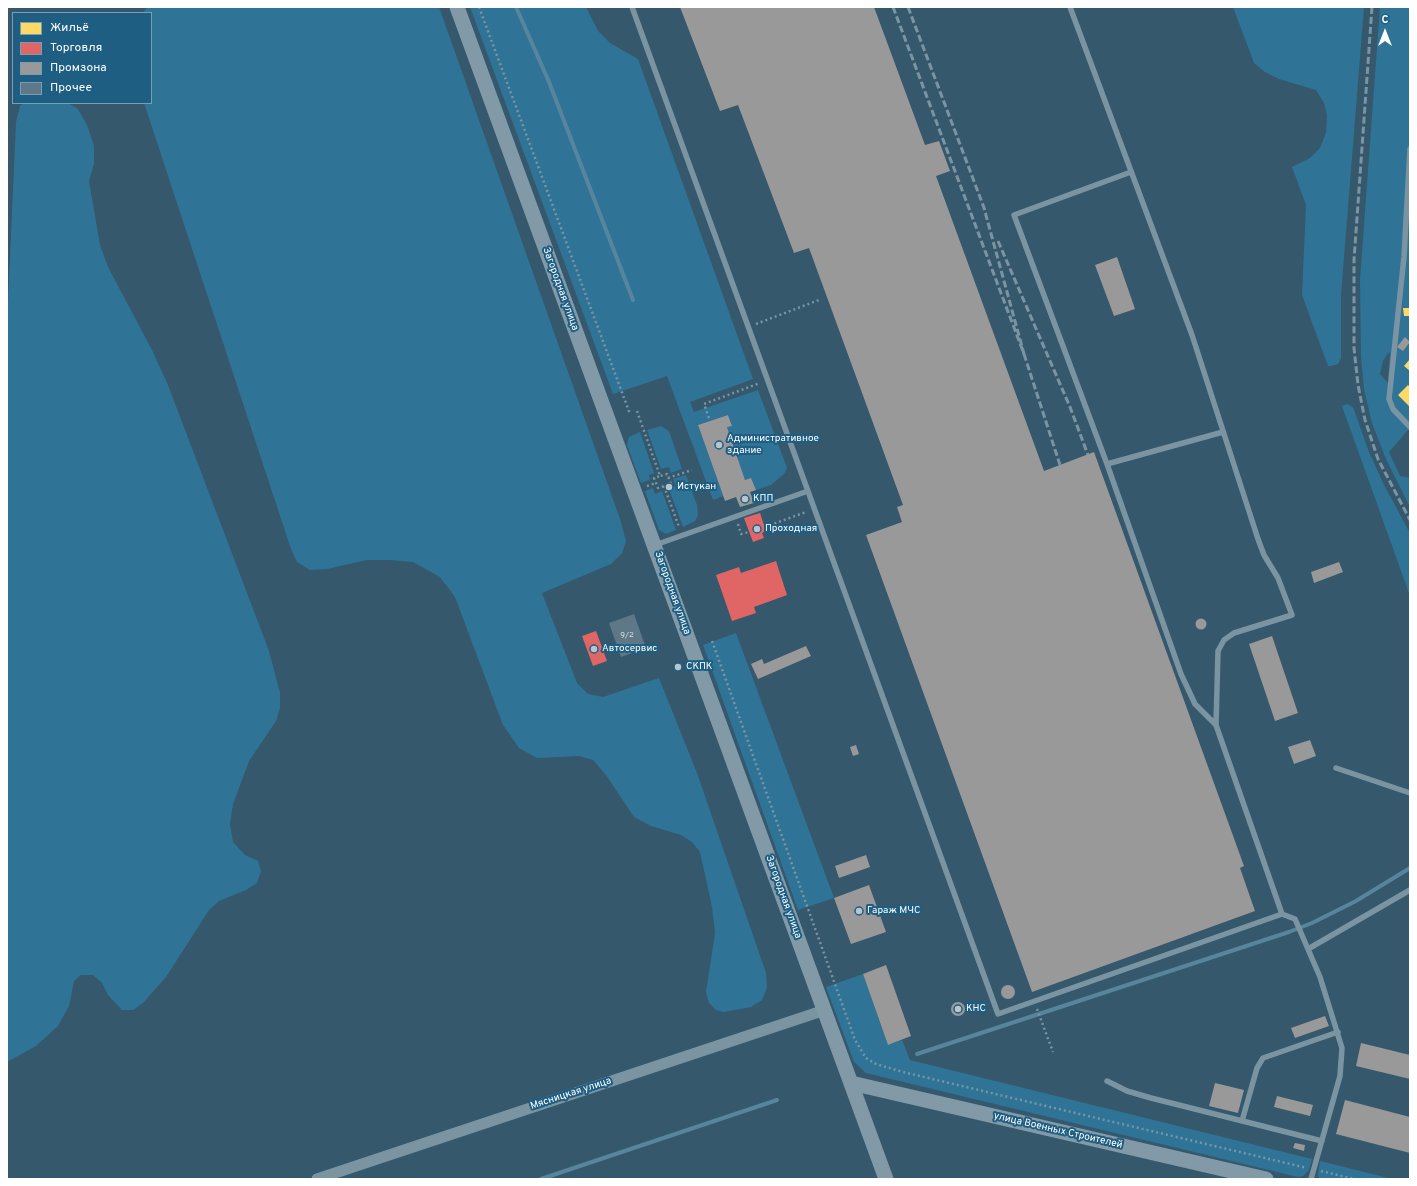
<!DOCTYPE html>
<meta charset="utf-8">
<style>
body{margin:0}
#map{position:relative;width:1417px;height:1186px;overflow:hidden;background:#35586c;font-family:Overpass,sans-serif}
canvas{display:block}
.frame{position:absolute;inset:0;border:8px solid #fff;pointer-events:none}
.legend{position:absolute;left:12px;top:12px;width:140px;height:92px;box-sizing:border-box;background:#1e5e82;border:1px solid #789eb4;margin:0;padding:5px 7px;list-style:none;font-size:12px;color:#fff}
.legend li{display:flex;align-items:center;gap:8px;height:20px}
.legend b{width:20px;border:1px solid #789eb4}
.north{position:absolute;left:1365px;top:12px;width:40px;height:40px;-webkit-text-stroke:3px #1e5e82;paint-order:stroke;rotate:0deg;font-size:11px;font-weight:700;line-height:16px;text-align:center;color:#fff}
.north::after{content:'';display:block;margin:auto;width:14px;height:18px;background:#fff;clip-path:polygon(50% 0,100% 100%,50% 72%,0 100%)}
</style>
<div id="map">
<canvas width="1417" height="1186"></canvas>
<div class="frame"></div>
<ul class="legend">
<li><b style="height:11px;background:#ffd966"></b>Жильё</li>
<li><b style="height:11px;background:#e06666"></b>Торговля</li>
<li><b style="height:11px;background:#999"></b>Промзона</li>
<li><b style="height:11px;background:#5e7887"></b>Прочее</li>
</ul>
<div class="north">С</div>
</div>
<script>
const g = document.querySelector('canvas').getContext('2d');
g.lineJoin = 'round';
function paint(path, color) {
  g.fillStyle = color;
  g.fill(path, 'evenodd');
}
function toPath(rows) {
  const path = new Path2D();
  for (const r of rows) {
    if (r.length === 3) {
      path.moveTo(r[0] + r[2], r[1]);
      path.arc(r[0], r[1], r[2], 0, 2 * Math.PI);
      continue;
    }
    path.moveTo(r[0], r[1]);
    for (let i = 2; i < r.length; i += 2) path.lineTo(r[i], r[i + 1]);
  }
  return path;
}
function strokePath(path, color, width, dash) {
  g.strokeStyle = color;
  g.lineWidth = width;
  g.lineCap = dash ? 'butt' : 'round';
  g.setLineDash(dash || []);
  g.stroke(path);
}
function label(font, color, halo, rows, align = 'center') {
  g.font = font + ' Overpass,sans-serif';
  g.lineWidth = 4;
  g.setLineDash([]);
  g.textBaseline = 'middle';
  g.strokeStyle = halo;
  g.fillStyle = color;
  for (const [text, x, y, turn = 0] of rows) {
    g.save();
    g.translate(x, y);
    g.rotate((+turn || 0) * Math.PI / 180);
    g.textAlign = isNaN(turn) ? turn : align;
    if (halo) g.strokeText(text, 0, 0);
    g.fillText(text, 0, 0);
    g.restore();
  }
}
paint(toPath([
 [147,7,439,7,620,519,626,541,622,553,611,564,542,593,577,683,588,694,603,697,659,678,697,773,766,973,767,988,762,1000,751,1007,724,1012,716,1010,709,1003,706,992,715,933,712,907,700,852,692,842,681,835,651,826,634,817,606,775,593,760,579,756,537,758,519,748,503,725,455,597,440,577,413,562,389,560,367,560,327,569,310,570,297,562,291,549,144,103,151,103,151,13,143,13],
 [470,7,586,7,598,31,610,43,638,59,753,379,690,402,694,412,758,390,787,468,784,474,771,485,756,490,751,478,745,480,727,427,732,425,728,415,698,425,723,496,713,500,667,376,613,394],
 [1233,7,1364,7,1341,295,1341,358,1338,364,1331,366,1328,366,1302,295,1306,205,1292,167,1310,158,1320,148,1326,133,1327,115,1324,103,1316,90,1279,79,1265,72,1254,63],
 [1380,7,1410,7,1410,431,1408,430,1389,452,1400,476,1410,478,1410,507,1386,459,1372,423,1364,389,1361,356,1360,280],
 [1389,352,1390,353,1388,383,1380,374,1383,361],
 [24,103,68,103,78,109,87,125,94,146,94,164,89,181,100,245,108,267,152,350,168,385,269,651,280,693,280,708,276,721,249,761,233,804,230,824,233,842,245,855,258,861,261,871,257,883,246,890,219,901,209,910,166,977,143,1003,133,1010,122,1010,108,995,102,983,93,975,81,975,74,981,69,1006,58,1026,36,1046,7,1062,7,326,16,122,20,106],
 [1347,404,1353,407,1369,452,1384,485,1410,533,1410,596,1342,406],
 [661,426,669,431,682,469,671,473,669,467,661,469,647,430],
 [640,432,654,473,649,475,650,480,641,483,627,445,629,437],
 [686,475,697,505,698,515,695,521,683,527,669,489,676,486,673,479],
 [653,488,655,494,662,491,676,530,666,534,659,530,645,491],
 [736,633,834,898,798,910,703,645],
 [863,974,888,1045,902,1040,910,1060,1312,1159,1309,1170,1303,1176,1298,1177,866,1073,854,1062,826,987],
 [1320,1161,1392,1179,1319,1179,1318,1174]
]), '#2f7497');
paint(toPath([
 [1403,308,1410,308,1410,316,1404,316],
 [1410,359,1410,371,1404,366],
 [1408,385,1410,387,1410,407,1398,395]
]), '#ffd966');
paint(toPath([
 [760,513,766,531,762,533,764,538,753,542,744,518],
 [776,561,787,595,754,607,756,613,732,621,716,575,739,567,741,573],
 [596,631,607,661,593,666,582,636]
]), '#e06666');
paint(toPath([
 [680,7,874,7,925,145,939,141,950,171,936,176,1044,471,1094,452,1244,866,1240,868,1255,911,1032,992,866,535,902,522,897,507,903,505,809,248,794,253,738,105,720,111],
 [1117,257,1135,309,1114,316,1095,265],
 [1405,337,1410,342,1403,351,1397,347],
 [728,415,732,426,727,427,745,480,751,478,756,490,750,492,754,503,740,507,736,497,725,501,698,425],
 [1339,562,1343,572,1314,583,1311,572],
 [1201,624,5.5],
 [1272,636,1298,713,1275,721,1249,644],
 [806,646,811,656,758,679,751,664,762,659,764,664],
 [1310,740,1316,756,1294,764,1288,747],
 [856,745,859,754,853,756,850,747],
 [866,855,870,867,839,878,835,866],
 [869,885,886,932,851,944,834,898],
 [886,965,911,1036,888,1045,863,974],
 [1008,992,7],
 [958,1009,7],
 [1325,1016,1329,1026,1295,1038,1291,1028],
 [1361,1043,1410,1055,1410,1079,1356,1066],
 [1215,1083,1244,1090,1238,1113,1209,1106],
 [1277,1096,1313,1105,1310,1116,1274,1107],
 [1345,1100,1410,1117,1410,1153,1336,1134],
 [1295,1143,1305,1145,1304,1151,1293,1148]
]), '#999');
strokePath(toPath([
 [516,7,549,82,633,300],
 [917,1054,1289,932,1312,923,1356,901,1410,868],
 [541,1179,777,1100]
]), '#58859e', 4);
paint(toPath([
 [634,614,646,648,621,657,609,623]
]), '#5e7887');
strokePath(toPath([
 [479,7,630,414],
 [756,324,819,300],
 [637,411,660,476,654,478,658,488,671,484,667,474,660,476],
 [709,418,704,404,760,383],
 [668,478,692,470],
 [647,486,656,483],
 [664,486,679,527],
 [738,524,741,534,749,532],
 [765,527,806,512],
 [712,641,855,1040,866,1058,876,1064,903,1072,1307,1168],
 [1037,1009,1053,1052],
 [1321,1171,1354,1179]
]), '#7b94a2', 2.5, [2, 3]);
strokePath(toPath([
 [632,7,998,1014,1282,914,1216,725,1195,704,1181,674,1107,464,1014,215,1131,172],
 [1070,7,1192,335,1258,539,1264,555,1278,578,1292,615,1234,633,1224,640,1218,651,1216,725],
 [1410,149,1404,257,1389,399,1393,409,1410,427],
 [1107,464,1223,432],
 [655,545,808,491],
 [1336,768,1410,793],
 [1282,914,1295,919,1320,977,1342,1048,1340,1076,1311,1179],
 [1308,949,1410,890],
 [1107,1081,1127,1091,1151,1098,1322,1141],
 [1242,1121,1257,1068,1263,1058,1338,1032]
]), '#7b94a2', 5.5);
strokePath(toPath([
 [317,1179,825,1010]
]), '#7b94a2', 11);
strokePath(toPath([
 [457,7,886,1179],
 [851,1083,1266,1179]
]), '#8299a7', 15);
strokePath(toPath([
 [893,7,1024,354,984,208],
 [908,7,986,213],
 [1372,7,1354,260,1354,348,1358,385,1365,420,1378,459,1410,520],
 [998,241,1070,407,1088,455],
 [1024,354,1060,465]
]), '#7c94a2', 3, [7, 3]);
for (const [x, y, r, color] of [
 [719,445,4,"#b8c5cc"],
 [669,487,4,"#b8c5cc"],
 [745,499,4,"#b8c5cc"],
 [757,529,4,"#b8c5cc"],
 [594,649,4,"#b8c5cc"],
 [678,667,4,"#b8c5cc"],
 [859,911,4,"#b8c5cc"],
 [958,1009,4,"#b8c5cc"]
]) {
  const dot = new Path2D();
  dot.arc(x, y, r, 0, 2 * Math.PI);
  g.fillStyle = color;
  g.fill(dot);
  strokePath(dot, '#1e5e82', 1.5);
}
label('8px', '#d7dde1', null, [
 ["9/2",627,635]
]);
label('10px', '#fff', '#1e5e82', [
 ["Загородная улица",560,289,70],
 ["Загородная улица",672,593,70],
 ["Загородная улица",783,897,70],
 ["Мясницкая улица",571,1094,-18],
 ["улица Военных Строителей",1058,1131,13]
]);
label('10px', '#fff', '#1e5e82', [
 ["Административное",727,439],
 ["здание",727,451],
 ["Истукан",677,487],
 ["КПП",753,499],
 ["Проходная",765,529],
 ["Автосервис",602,649],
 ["СКПК",686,667],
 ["Гараж МЧС",867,911],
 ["КНС",966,1009]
], 'left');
</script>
